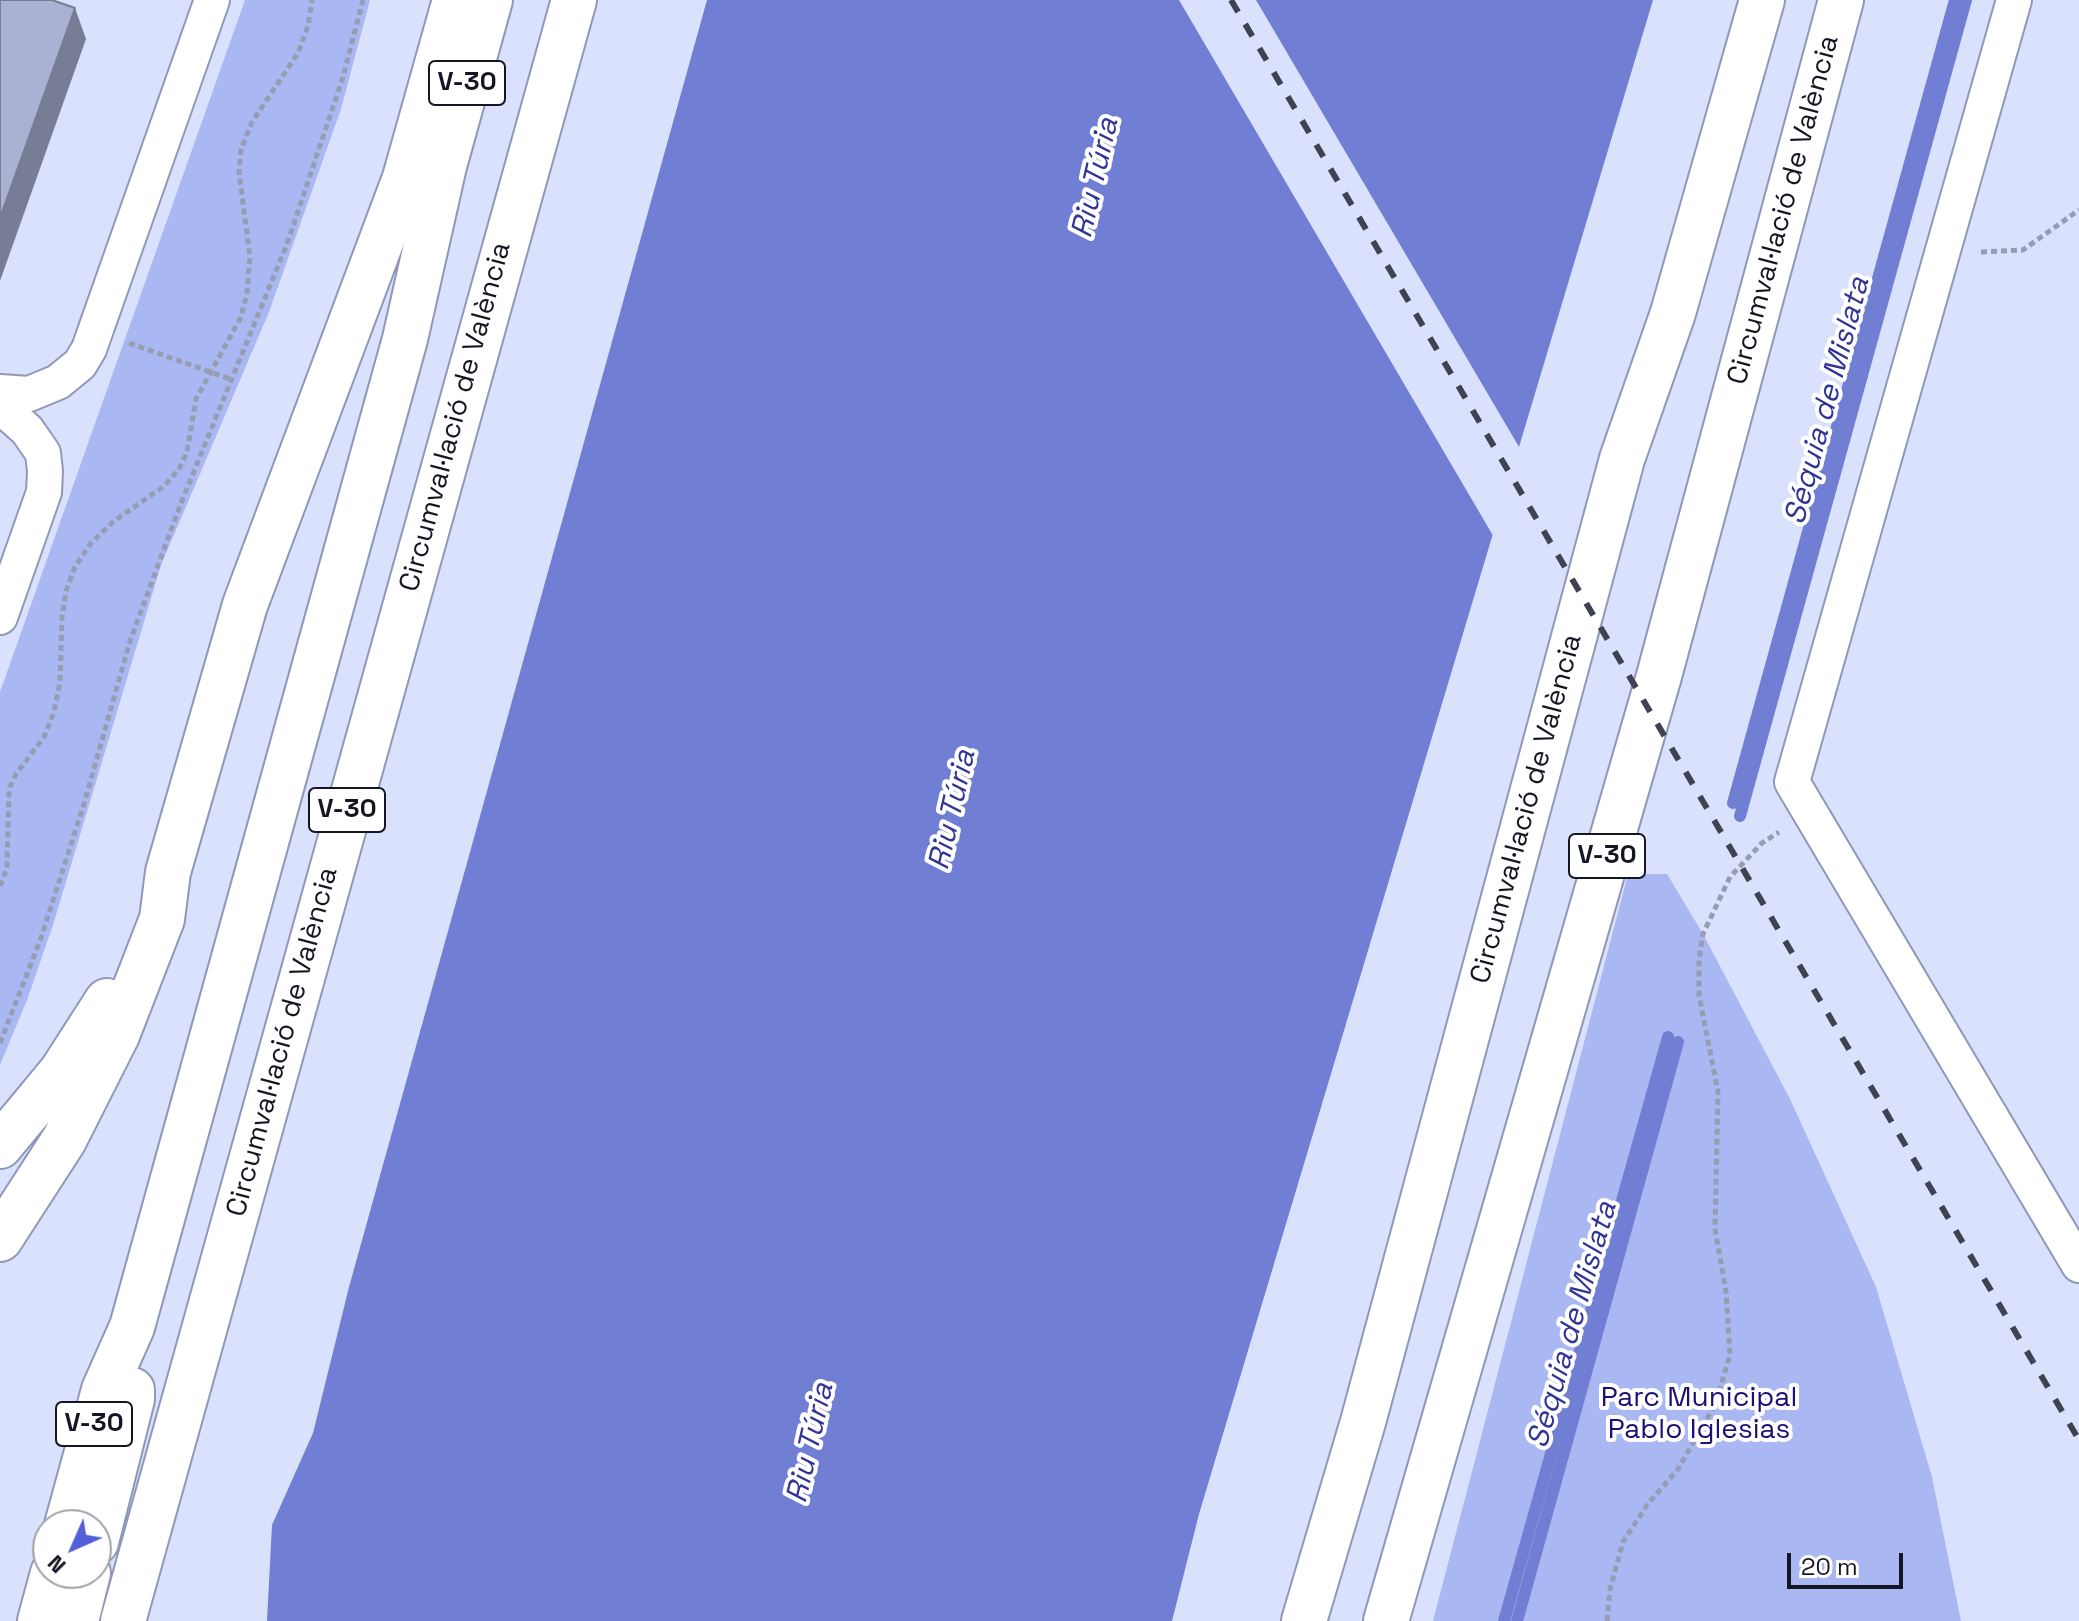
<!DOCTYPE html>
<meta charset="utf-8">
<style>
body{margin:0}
#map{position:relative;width:2079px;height:1621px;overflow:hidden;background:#dae1fd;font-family:"Space Grotesk",sans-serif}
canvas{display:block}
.north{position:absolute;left:32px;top:1509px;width:80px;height:80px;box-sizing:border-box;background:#fff;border:2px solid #a1a2a7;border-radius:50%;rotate:225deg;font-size:22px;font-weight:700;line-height:32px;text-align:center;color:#141723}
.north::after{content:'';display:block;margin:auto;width:28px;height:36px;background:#535fd6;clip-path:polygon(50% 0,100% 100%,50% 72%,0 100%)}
.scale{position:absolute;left:1787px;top:1553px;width:116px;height:36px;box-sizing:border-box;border:4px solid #141723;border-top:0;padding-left:10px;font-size:24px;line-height:28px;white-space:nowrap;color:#141723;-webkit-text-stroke:6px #fff;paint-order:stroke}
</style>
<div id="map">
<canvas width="2079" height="1621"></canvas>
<div class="north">N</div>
<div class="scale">20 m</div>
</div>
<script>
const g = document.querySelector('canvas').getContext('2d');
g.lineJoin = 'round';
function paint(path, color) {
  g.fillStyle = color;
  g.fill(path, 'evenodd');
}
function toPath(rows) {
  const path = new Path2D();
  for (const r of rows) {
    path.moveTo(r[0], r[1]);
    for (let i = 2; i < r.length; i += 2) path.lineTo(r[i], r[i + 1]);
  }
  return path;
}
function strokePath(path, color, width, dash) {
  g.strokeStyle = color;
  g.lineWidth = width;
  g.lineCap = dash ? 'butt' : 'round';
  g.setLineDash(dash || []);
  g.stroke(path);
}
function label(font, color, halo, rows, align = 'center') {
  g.font = font + ' "Space Grotesk",sans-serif';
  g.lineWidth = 8;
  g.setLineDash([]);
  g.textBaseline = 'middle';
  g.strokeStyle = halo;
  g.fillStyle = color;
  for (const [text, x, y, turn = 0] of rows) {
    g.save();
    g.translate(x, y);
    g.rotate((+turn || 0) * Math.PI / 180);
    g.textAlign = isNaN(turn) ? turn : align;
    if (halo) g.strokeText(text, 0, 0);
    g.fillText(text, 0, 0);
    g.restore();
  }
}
paint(toPath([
 [245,0,370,0,341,109,269,312,161,565,53,925,27,1000,0,1065,0,692],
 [1628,874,1667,874,1703,934,1790,1099,1876,1287,1932,1477,1961,1621,1433,1621]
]), '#a9b7f2');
paint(toPath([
 [707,0,1653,0,1199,1514,1172,1621,267,1621,272,1525,313,1433,349,1287]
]), '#707fd3');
paint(toPath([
 [1179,0,1256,0,1522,452,1495,539]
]), '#dae1fd');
strokePath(toPath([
 [1733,803,1955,0],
 [1740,816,1966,0],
 [1504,1621,1668,1037],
 [1517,1621,1678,1042]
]), '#707fd3', 12);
const street = toPath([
 [2014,0,1792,782,2079,1265],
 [0,392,29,394,58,382,80,364,89,349,212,0],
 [0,406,27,430,43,453,45,471,44,492,0,617]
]);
const highway = toPath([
 [0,1146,62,1071,107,1001],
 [0,1239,64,1140,117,1035,162,919,168,872,245,605,405,178,455,0],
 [67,1525,104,1390,132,1327,405,339,444,166,490,0],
 [96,1542,132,1399,132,1390],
 [40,1621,53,1573],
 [76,1621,88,1573],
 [123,1621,574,0],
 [1304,1621,1363,1422,1622,459,1673,313,1762,0],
 [1386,1621,1659,676,1841,0]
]);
strokePath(street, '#9098b9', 38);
strokePath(highway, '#9098b9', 48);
strokePath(toPath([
 [1981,252,2023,250,2079,210],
 [129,343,233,380],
 [0,886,7,868,9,789,16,774,44,737,54,712,60,682,62,617,66,591,75,567,91,543,114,521,163,487,179,469,187,452,196,399,241,317,247,293,250,257,239,172,241,149,252,122,298,53,308,26,312,0],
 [0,1043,41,938,84,804,130,641,181,503,287,244,343,77,363,0],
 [1607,1621,1610,1589,1623,1542,1647,1505,1678,1469,1715,1405,1730,1355,1726,1291,1715,1229,1718,1092,1699,995,1699,959,1703,934,1730,877,1762,843,1779,832]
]), '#969cb2', 5, [6, 4]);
strokePath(street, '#fff', 34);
strokePath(highway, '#fff', 44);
strokePath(toPath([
 [1231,0,2079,1440]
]), '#3e4251', 6, [14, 14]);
paint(toPath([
 [75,8,86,39,0,281,0,218]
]), '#777d94');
const building = toPath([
 [0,0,52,0,75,8,0,218,0,0]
]);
paint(building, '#aab2d3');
strokePath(building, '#777d94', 2);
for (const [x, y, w] of [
 [467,83,76],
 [347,810,76],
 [1607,856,76],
 [94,1424,76]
]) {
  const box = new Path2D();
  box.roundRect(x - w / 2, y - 22, w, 44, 6);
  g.fillStyle = '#fff';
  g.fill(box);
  strokePath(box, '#141723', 2);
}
label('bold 26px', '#141723', null, [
 ["V-30",467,83],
 ["V-30",347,810],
 ["V-30",1607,856],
 ["V-30",94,1424]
]);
label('28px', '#141723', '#fff', [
 ["Circumval·lació de València",1784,210,-75],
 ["Circumval·lació de València",456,417,-75],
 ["Circumval·lació de València",1527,809,-75],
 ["Circumval·lació de València",283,1042,-75]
]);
label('28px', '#1b1075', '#fff', [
 ["Parc Municipal",1699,1398],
 ["Pablo Iglesias",1699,1430]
]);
label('italic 30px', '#303496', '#fff', [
 ["Riu Túria",1096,178,-77],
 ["Séquia de Mislata",1828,401,-75],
 ["Riu Túria",953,810,-77],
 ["Séquia de Mislata",1573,1325,-74],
 ["Riu Túria",811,1443,-77]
]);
</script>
